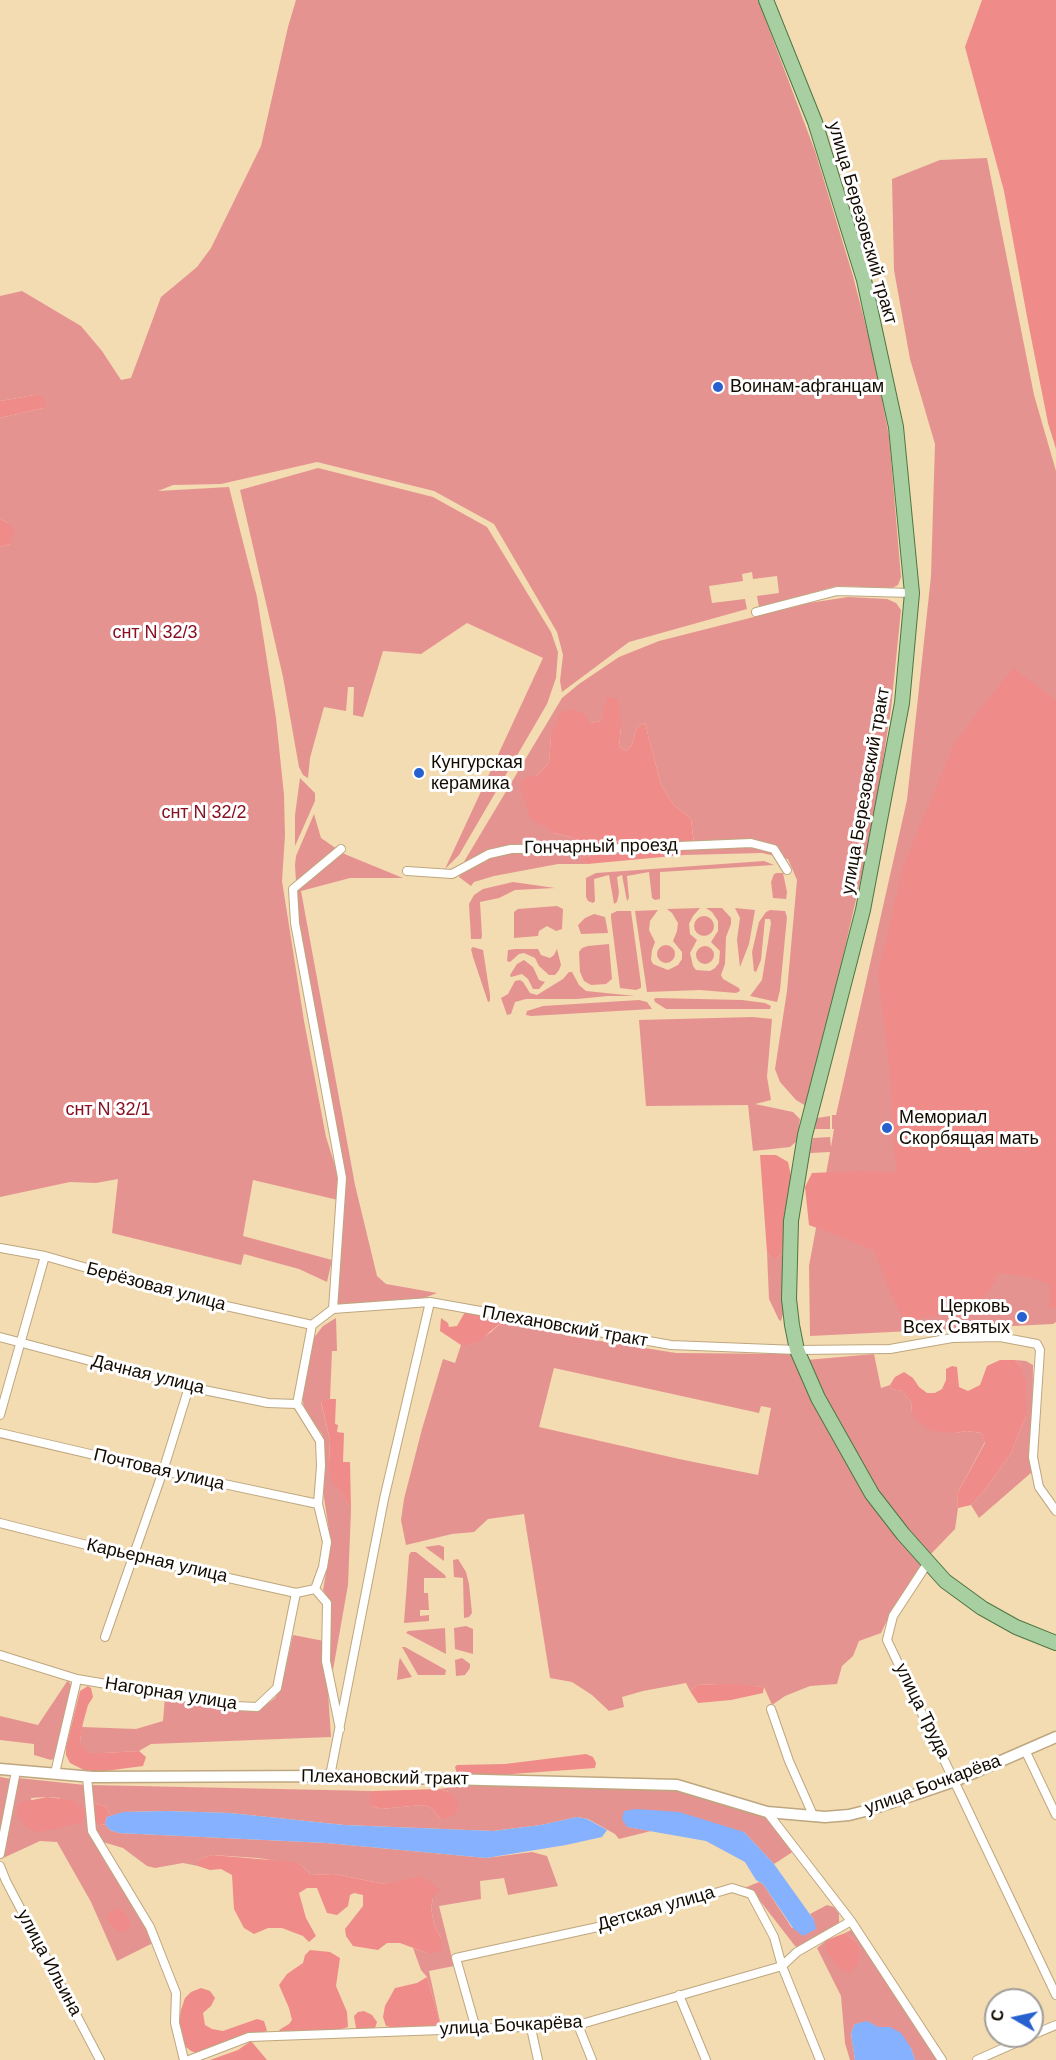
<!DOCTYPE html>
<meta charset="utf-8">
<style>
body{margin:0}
#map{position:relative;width:1056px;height:2060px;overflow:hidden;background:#f3dbb2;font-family:Arial,sans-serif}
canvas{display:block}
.north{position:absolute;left:984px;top:1988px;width:60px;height:60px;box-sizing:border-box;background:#fff;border:2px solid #a19d99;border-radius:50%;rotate:279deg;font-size:16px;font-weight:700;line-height:24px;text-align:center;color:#130b00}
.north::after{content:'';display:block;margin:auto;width:21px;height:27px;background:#2761cf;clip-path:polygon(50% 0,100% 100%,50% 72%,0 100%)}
</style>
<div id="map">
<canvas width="1056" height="2060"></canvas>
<div class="north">С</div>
</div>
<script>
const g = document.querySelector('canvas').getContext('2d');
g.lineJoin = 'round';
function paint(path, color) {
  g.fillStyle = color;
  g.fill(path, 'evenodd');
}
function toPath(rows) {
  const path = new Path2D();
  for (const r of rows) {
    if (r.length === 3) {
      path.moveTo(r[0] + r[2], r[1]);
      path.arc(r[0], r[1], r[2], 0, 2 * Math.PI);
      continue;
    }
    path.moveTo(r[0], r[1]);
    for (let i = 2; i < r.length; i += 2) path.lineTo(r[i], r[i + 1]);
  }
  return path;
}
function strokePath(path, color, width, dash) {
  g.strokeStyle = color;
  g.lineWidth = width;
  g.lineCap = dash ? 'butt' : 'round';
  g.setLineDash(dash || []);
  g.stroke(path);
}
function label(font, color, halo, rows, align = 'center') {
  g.font = font + ' Arial,sans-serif';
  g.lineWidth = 6;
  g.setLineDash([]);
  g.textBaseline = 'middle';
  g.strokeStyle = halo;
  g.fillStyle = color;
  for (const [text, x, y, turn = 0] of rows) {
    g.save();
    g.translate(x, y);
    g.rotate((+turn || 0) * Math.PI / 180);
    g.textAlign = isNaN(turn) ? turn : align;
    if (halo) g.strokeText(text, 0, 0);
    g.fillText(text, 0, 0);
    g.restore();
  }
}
paint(toPath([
 [296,0,758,0,815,151,853,276,874,358,889,436,901,577,898,585,892,588,837,586,759,607,757,596,779,593,777,576,753,579,752,572,742,574,743,581,709,586,712,603,745,599,747,609,629,642,562,692,560,681,563,655,557,632,494,524,434,491,317,462,221,484,173,485,158,491,229,487,257,597,276,718,284,795,285,835,282,881,304,1021,326,1137,337,1172,338,1200,253,1180,243,1236,332,1260,327,1282,299,1269,244,1254,241,1265,112,1233,118,1179,96,1183,70,1182,0,1197,0,547,10,544,8,523,0,519,0,418,43,408,34,395,0,401,0,296,22,291,81,326,102,351,121,380,131,378,161,297,197,267,211,248,261,146,288,27],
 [987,158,1034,395,1056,471,1056,1322,1053,1324,810,1336,809,1266,830,1152,810,1153,813,1138,830,1137,831,1147,834,1129,832,1129,832,1115,836,1115,907,800,931,576,935,444,910,359,894,270,892,179,940,160],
 [318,468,433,497,487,527,551,632,558,652,556,678,547,704,459,855,445,869,543,658,467,623,421,654,383,651,363,717,353,715,354,687,348,687,346,711,324,707,310,758,308,778,303,775,299,767,283,677,240,490],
 [848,597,887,599,896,603,901,610,891,709,872,830,810,1100,806,1106,796,1100,780,1082,775,1069,787,991,797,880,788,859,762,853,684,855,694,843,691,819,673,804,661,785,645,723,637,727,632,745,626,751,619,746,621,728,604,711,601,721,590,723,551,736,549,763,536,776,554,833,570,837,598,848,601,854,582,858,587,864,558,864,494,876,474,882,471,886,459,877,465,860,562,698,579,684,619,657,659,641,809,603],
 [300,778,315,793,315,801,295,846,295,815],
 [314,814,321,838,337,849,296,882,295,865,296,856],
 [342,853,403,878,350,878,301,891,355,1185,377,1276,386,1284,437,1293,419,1300,337,1305,345,1175,298,920,296,889],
 [764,861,774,865,660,872,660,899,655,900,652,898,649,872,627,876,629,898,627,901,622,875,617,877,619,893,617,902,614,904,609,875,594,879,595,901,593,903,588,901,586,897,586,878,596,873],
 [777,873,783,873,787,892,786,899,773,898,771,882,774,874],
 [513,882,555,888,515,890,499,898,480,902,482,936,481,939,471,939,469,904,474,895,483,889],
 [557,906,563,909,562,929,556,931,547,926,539,931,538,936,514,938,514,912,518,909],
 [700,908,693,916,689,924,690,934,697,940,690,953,693,966,696,970,710,971,715,968,719,963,720,951,711,942,718,931,718,921,712,912,706,908,722,908,731,918,731,924,726,937,725,964,721,975,723,979,739,988,740,991,736,993,700,990,647,992,635,911,658,910,650,921,649,930,655,942,652,950,651,960,653,964,668,970,678,965,682,959,682,952,673,941,677,931,678,923,672,913,667,909],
 [735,908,755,910,749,944,740,967,737,940,740,918],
 [770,910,785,911,787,917,780,990,777,1002,750,996,762,980,771,923,770,919,765,919,761,960,756,972,754,971,752,952,759,922,766,912],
 [617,911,631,911,641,984,641,988,636,990,620,988,611,918,611,914],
 [594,914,605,917,608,933,581,934,578,925,585,918],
 [704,926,10],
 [609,944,612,979,606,984,591,985,584,981,580,972,579,952,582,948,588,946],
 [666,954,9],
 [705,955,9],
 [473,947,483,950,490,995,490,1001,488,1002,473,957,471,949],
 [516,949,538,949,541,955,550,958,554,955,557,949,561,965,559,970,555,975,549,975,539,966,535,958,524,953,519,954,510,962,507,961,508,950],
 [524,960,533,967,539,980,545,982,539,989,533,989,528,979,522,974,511,977,510,975,517,964],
 [569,972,572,972,579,985,586,991,635,996,608,996,577,999,526,999,515,1002,511,1014,507,1015,501,998,508,994,515,981,520,980,523,982,530,993,537,995,563,979],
 [656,998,742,1000,765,1003,771,1006,770,1009,666,1009,655,1002,654,999],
 [639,1000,647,1002,652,1009,531,1016,526,1015,527,1011,543,1006],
 [753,1017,772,1019,767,1077,771,1100,755,1104,793,1112,800,1119,797,1141,790,1147,753,1151,748,1105,646,1106,639,1020],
 [830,1116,830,1129,815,1129,817,1118],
 [767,1252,771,1258,777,1258,782,1253,783,1314,781,1321,779,1320,769,1299],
 [336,1318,337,1351,332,1351,330,1399,321,1402,330,1440,329,1464,351,1510,348,1585,333,1670,330,1664,330,1601,323,1590,329,1556,330,1537,323,1491,325,1446,322,1434,305,1411,301,1394,313,1339,323,1326],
 [503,1321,570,1336,676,1353,792,1354,922,1563,892,1610,881,1633,859,1641,853,1656,842,1666,837,1684,810,1686,785,1696,772,1705,764,1687,720,1684,697,1685,690,1691,686,1683,643,1691,622,1697,624,1707,609,1711,592,1695,572,1682,550,1678,524,1514,488,1519,474,1532,452,1534,406,1545,401,1520,404,1499,422,1429,443,1359,455,1363,461,1345,470,1345,491,1332],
 [554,1368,759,1413,761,1406,771,1408,758,1475,679,1459,539,1427],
 [874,1354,881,1388,890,1385,892,1389,902,1391,911,1402,912,1412,955,1433,966,1431,982,1433,985,1442,957,1494,958,1508,955,1529,930,1555,875,1494,841,1434,807,1360],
 [1015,1360,1026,1361,1033,1365,1032,1472,979,1518,971,1505,984,1491,1011,1453,1026,1416,1021,1366],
 [439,1545,444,1547,444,1561,425,1547],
 [411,1552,416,1552,445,1575,446,1578,424,1578,424,1593,428,1593,429,1610,420,1610,420,1616,429,1615,429,1621,404,1623,409,1555],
 [458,1559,466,1572,469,1584,472,1613,469,1617,464,1618,463,1578,454,1577,453,1560],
 [466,1626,473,1629,473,1654,455,1649,454,1628],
 [445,1628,446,1654,406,1633,408,1631],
 [293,1635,324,1641,322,1659,328,1692,331,1737,151,1744,139,1751,103,1753,91,1753,82,1748,80,1741,82,1727,136,1729,163,1721,165,1697,255,1709,262,1708,275,1698,281,1687],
 [402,1647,405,1647,446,1670,445,1675,418,1675],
 [400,1658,412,1677,397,1680,399,1661],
 [462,1658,470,1664,470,1668,465,1675,456,1676,455,1660],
 [68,1680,72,1687,55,1758,51,1760,34,1755,34,1744,0,1740,0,1716,38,1725],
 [0,1777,11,1779,0,1839],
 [18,1778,85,1785,90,1832,102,1857,147,1929,153,1943,117,1961,91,1902,57,1842,40,1841,1,1859],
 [47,1797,60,1798,64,1825,38,1833,31,1798],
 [90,1785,373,1791,370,1796,372,1806,381,1809,422,1805,430,1807,441,1819,449,1792,438,1789,465,1786,535,1786,671,1788,767,1816,794,1851,774,1864,744,1832,627,1827,651,1831,619,1839,615,1834,588,1819,577,1817,541,1825,493,1831,344,1825,230,1813,167,1811,124,1812,111,1816,106,1807,92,1802],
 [105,1824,110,1830,119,1833,327,1843,486,1858,532,1852,547,1856,558,1886,508,1895,504,1878,480,1881,481,1899,439,1906,454,1966,429,1971,441,2026,427,1977,421,1970,413,1948,427,1953,441,1938,434,1925,431,1908,433,1898,400,1882,384,1884,334,1874,311,1875,301,1865,258,1858,212,1855,198,1860,198,1866,183,1863,155,1868,147,1866,123,1848,103,1842,95,1826],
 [759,1882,763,1884,792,1928,814,1920,810,1914,827,1905,834,1907,839,1914,839,1925,799,1948,795,1946,754,1893,744,1888],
 [853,1929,937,2060,915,2060,911,2048,890,2027,878,2027,867,2022,855,2024,851,2033,855,2060,850,2060,845,2043,841,1996,817,1948,827,1940,855,1941,845,1933]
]), '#e59391');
paint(toPath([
 [982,0,1056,0,1056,449,1048,423,1028,322,1004,191,965,47],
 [34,395,44,397,46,402,43,408,0,418,0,401],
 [0,519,8,523,15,531,10,544,0,547],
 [1013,668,1056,700,1056,1307,1049,1309,1049,1284,1028,1277,999,1273,978,1310,904,1320,892,1296,874,1250,809,1225,805,1187,812,1173,859,1171,897,1172,893,1143,891,1083,878,974,903,867,955,742],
 [607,697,616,698,620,709,621,728,619,746,626,751,632,745,637,727,645,723,661,785,673,804,691,819,694,844,684,855,587,864,581,858,601,854,598,848,570,837,554,833,530,818,520,786,524,778,536,776,549,763,551,736,560,712,570,709,583,713,590,723,601,721],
 [760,1155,776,1155,788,1162,791,1176,782,1253,777,1258,771,1258,767,1252],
 [465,1312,503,1321,480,1340,470,1345,461,1345,440,1331,441,1318,448,1323,449,1327,457,1326],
 [1000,1360,1015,1360,1021,1366,1026,1383,1026,1416,1011,1453,984,1491,971,1505,958,1508,957,1494,985,1443,982,1433,966,1431,955,1433,932,1431,919,1423,912,1412,911,1402,902,1391,892,1389,890,1385,895,1377,904,1372,913,1378,919,1387,927,1393,935,1393,942,1389,946,1380,946,1369,952,1366,957,1367,959,1387,968,1391,980,1385,987,1366],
 [330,1399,336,1399,335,1424,338,1425,337,1432,344,1433,343,1462,350,1462,351,1510,342,1492,332,1483,329,1464,330,1440,321,1401],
 [720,1684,734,1684,764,1687,763,1693,731,1700,698,1703,690,1691,697,1685],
 [88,1686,91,1688,93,1697,88,1705,83,1723,80,1741,83,1748,91,1753,103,1753,139,1751,146,1757,143,1766,90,1773,70,1763,66,1755,66,1747,80,1691],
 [586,1754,593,1757,596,1763,595,1768,498,1775,457,1774,455,1767,457,1765,505,1764],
 [438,1789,449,1792,458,1802,459,1808,452,1816,446,1819,441,1819,430,1807,422,1805,381,1809,372,1806,370,1803,370,1795,373,1791],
 [47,1797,72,1800,82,1806,85,1811,83,1822,38,1833,25,1826,18,1815,17,1807,22,1802],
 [92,1802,106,1807,111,1816,107,1817,105,1824,95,1826],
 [212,1855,294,1862,301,1865,311,1875,334,1874,384,1884,422,1876,440,1889,433,1898,431,1908,434,1925,441,1938,441,1952,427,1953,400,1943,387,1943,378,1950,353,1946,346,1936,345,1929,363,1906,363,1895,354,1893,350,1895,348,1906,337,1915,327,1913,317,1888,307,1888,299,1893,306,1918,316,1936,309,1942,303,1936,282,1928,268,1928,254,1934,244,1928,234,1909,232,1875,221,1869,210,1870,198,1866,198,1860],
 [118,1908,125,1913,130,1922,130,1928,124,1932,117,1931,108,1920,108,1913],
 [845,1933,855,1941,859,1951,858,1964,851,1972,844,1971,836,1965,825,1949,827,1940],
 [310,1950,330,1952,340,1958,336,1986,347,2012,348,2027,341,2029,282,2033,279,2030,289,2024,292,2020,289,2008,279,1985,287,1974,303,1963,305,1955],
 [427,1977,441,2026,394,2028,386,2026,383,2017,385,2006,395,1988,417,1983],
 [201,1988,210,1991,215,1998,211,2006,203,2013,205,2025,212,2029,223,2031,257,2019,264,2021,267,2031,196,2053,191,2051,186,2047,182,2035,179,2021,181,2010,185,1998,191,1992],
 [364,2011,372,2015,377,2022,375,2028,358,2030,356,2028,354,2016,358,2012],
 [251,2041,267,2060,210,2060,238,2050]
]), '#ef8b89');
paint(toPath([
 [636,1809,679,1812,744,1832,774,1864,814,1920,816,1929,803,1936,793,1928,763,1884,756,1880,745,1862,706,1841,627,1827,622,1819,624,1811],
 [167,1811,230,1813,344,1825,493,1831,541,1825,577,1817,587,1819,607,1830,602,1837,566,1845,486,1858,327,1843,119,1833,110,1830,105,1824,107,1817,123,1812],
 [867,2021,878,2027,890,2027,901,2033,911,2048,915,2060,855,2060,851,2033,855,2024]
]), '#85b1fe');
const minor = toPath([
 [756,612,837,591,912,593],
 [407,871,452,874,489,854,511,849,633,848,751,843,774,849,787,870],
 [0,1248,45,1256,199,1300,312,1325],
 [333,1309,430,1302,671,1345,797,1350,890,1349,952,1338,1000,1337,1037,1344,1040,1350,1033,1457,1039,1487,1056,1511],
 [0,1337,189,1387,268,1403,297,1404],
 [0,1415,45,1256],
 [0,1433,163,1471,318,1504],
 [0,1523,134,1557,296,1593,315,1589],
 [929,1561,893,1616,887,1640,1056,1995],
 [105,1637,163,1471,189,1387],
 [0,1655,77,1679,236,1706,257,1707,277,1688,296,1593],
 [771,1709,789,1761,813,1815],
 [340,1729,326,1661,327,1603,315,1589,323,1567,327,1542,318,1504,321,1466,320,1441,297,1404,312,1325,333,1309,342,1178,295,923,293,889,341,849],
 [1025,1750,1056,1815],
 [55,1773,77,1679],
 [330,1776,384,1499,430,1302],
 [87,1777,92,1831,150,1927,176,1993,175,2023,184,2060],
 [767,1812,851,1921,942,2060],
 [0,1854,16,1771],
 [0,1866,6,1881,100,2060],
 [679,1995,706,2060],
 [578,2025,592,2060],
 [531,2028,538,2060],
 [476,2029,456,1958,607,1925,732,1888,751,1894,774,1937,782,1966,820,2060],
 [1032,2035,1056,2025],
 [189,2060,249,2037,578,2025,782,1966,797,1952,851,1921],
 [977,2060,1031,2036]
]);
const tertiary = toPath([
 [0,1769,93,1777,330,1776,677,1785,767,1812,825,1817,849,1815,869,1810,955,1781,1056,1737]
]);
const primary = toPath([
 [766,0,815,122,864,280,896,427,912,593,902,703,863,910,805,1135,791,1221,789,1299,792,1325,797,1350,818,1398,872,1494,903,1534,945,1581,982,1608,1016,1627,1056,1643]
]);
strokePath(minor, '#bea77f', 10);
strokePath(tertiary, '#bea77f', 13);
strokePath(primary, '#4d7641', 16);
strokePath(minor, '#fff', 8);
strokePath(tertiary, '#fff', 10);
strokePath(primary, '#a7cfa2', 14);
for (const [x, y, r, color] of [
 [718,387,6,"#2761cf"],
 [419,773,6,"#2761cf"],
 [887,1128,6,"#2761cf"],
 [1022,1317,6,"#2761cf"]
]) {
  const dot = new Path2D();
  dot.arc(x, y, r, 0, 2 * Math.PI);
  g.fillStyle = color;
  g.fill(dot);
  strokePath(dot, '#fff', 2);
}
label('18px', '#130b00', '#fff', [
 ["улица Березовский тракт",862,223,74],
 ["улица Березовский тракт",866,791,-80],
 ["Гончарный проезд",601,847,-1],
 ["Берёзовая улица",156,1287,15],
 ["Плехановский тракт",565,1327,10],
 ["Дачная улица",148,1375,14],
 ["Почтовая улица",159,1470,13],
 ["Карьерная улица",157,1561,13],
 ["Нагорная улица",171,1694,9],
 ["улица Труда",922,1711,64],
 ["Плехановский тракт",385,1778,1],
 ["улица Бочкарёва",933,1785,-20],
 ["Детская улица",656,1909,-16],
 ["улица Ильина",49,1963,62],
 ["улица Бочкарёва",511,2026,-3]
]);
label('18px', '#130b00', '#fff', [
 ["Воинам-афганцам",730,387],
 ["Кунгурская",431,763],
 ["керамика",431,784],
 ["Мемориал",899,1118],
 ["Скорбящая мать",899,1139],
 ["Церковь",1010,1307,"right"],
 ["Всех Святых",1010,1328,"right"]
], 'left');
label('18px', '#881021', '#fff', [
 ["снт N 32/3",155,633],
 ["снт N 32/2",204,813],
 ["снт N 32/1",108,1110]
]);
</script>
